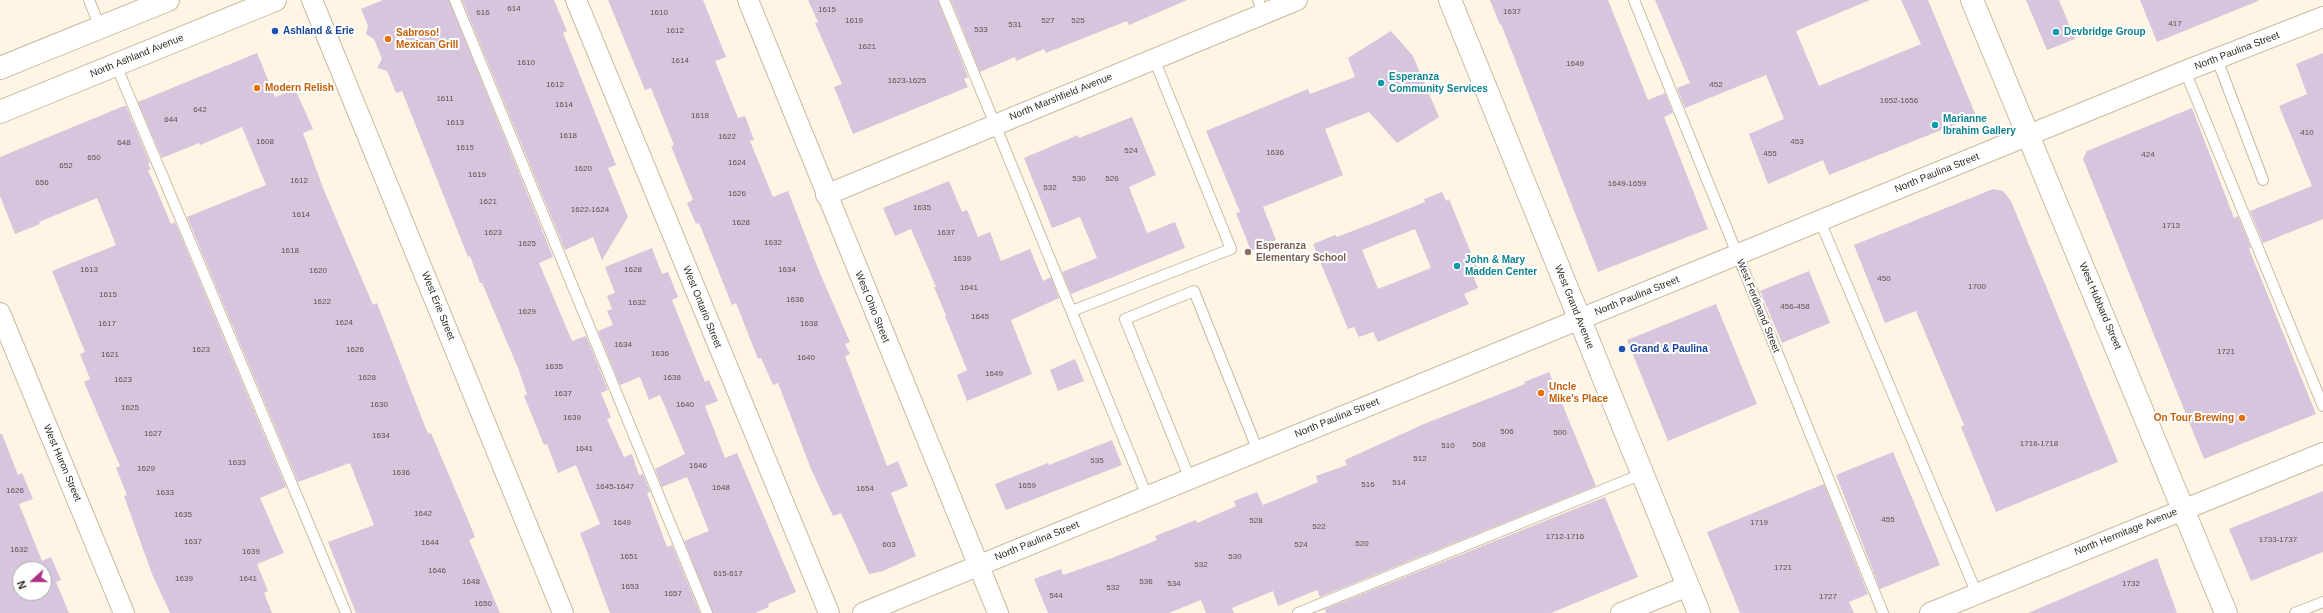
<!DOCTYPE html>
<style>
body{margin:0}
#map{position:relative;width:2323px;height:613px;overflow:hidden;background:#fef5e4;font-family:Arial,sans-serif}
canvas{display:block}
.north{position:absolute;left:12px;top:561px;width:40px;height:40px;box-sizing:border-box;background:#fff;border:1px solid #adaba7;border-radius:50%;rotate:249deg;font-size:11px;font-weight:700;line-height:16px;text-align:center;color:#322c22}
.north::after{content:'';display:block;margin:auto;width:14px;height:18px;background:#ad3284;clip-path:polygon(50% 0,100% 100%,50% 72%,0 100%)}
</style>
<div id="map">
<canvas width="2323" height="613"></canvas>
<div class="north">N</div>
</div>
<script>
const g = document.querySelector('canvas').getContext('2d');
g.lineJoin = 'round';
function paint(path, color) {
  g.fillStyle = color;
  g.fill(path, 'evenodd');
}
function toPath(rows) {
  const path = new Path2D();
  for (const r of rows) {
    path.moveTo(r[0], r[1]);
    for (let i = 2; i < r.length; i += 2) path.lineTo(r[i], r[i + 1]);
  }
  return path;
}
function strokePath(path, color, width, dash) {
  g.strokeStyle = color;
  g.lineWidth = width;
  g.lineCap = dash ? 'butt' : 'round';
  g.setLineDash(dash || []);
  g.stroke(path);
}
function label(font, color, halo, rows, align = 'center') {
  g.font = font + ' Arial,sans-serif';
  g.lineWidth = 4;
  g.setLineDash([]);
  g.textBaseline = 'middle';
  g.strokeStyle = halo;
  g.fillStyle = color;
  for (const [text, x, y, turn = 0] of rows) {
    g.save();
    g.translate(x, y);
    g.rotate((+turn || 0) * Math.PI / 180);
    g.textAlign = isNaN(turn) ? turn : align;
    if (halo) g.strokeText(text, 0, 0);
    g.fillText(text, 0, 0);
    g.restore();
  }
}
paint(toPath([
 [383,0,449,0,553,257,539,263,572,341,586,336,608,390,601,393,611,417,607,419,624,457,632,454,639,475,643,474,650,492,647,493,667,547,672,545,700,613,610,613,580,533,600,524,576,465,558,473,547,444,544,445,524,396,527,394,518,368,482,283,480,283,470,256,468,257,402,91,396,93,387,71,377,68,382,59,374,39,366,34,368,26,361,9],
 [462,0,554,0,567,31,563,33,616,165,608,168,628,217,602,260,593,237,565,250],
 [608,0,703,0,726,57,715,61,738,118,745,116,754,140,750,141,773,197,788,191,819,271,850,342,845,344,850,354,845,356,887,466,898,461,908,486,891,493,916,556,883,571,869,574,841,513,833,516,811,469,778,383,773,385,761,358,758,359,736,303,732,305,699,223,696,224,687,203,693,200,671,146,674,145,651,88,645,90],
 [808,0,938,0,968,77,964,79,968,87,853,134,834,87,842,84,815,23,818,22],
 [951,0,1187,0,1129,25,1127,21,1046,53,1044,49,1016,61,1015,57,980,72],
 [1490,0,1608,0,1648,100,1665,93,1673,113,1664,117,1708,229,1598,272,1501,24,1500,25],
 [1655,0,1870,0,1796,31,1819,86,1921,44,1901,0,1928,0,1976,116,1829,175,1823,160,1768,184,1749,134,1784,119,1766,75,1685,108,1677,88,1690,83],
 [2026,0,2059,0,2075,39,2047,50],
 [2140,0,2258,0,2258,1,2157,42],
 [1391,31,1413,56,1439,117,1397,143,1369,112,1325,129,1343,175,1263,207,1276,240,1251,251,1236,213,1240,212,1206,131,1308,89,1310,94,1355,77,1348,58],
 [257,53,275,97,295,89,313,129,303,133,323,188,373,305,377,303,428,434,431,433,466,515,475,537,469,540,500,613,356,613,328,542,374,525,350,463,298,482,187,217,266,185,242,127,200,145,199,143,162,158,138,102],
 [2323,53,2323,219,2263,243,2250,211,2312,186,2279,106,2307,94,2296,64],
 [124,106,126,106,150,163,148,164,151,169,148,170,171,224,175,222,286,487,260,498,284,553,257,564,268,591,264,593,272,613,170,613,152,574,124,496,127,495,116,468,120,466,84,382,90,379,80,354,85,352,52,271,116,245,97,198,39,222,40,224,15,234,0,196,0,157],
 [2192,108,2234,218,2238,216,2251,248,2249,249,2316,414,2204,459,2083,159,2087,151],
 [1132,117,1156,175,1129,187,1147,233,1175,222,1185,248,1071,294,1062,272,1097,258,1080,217,1052,228,1024,158,1078,135,1079,138],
 [949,181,962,212,967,210,978,237,990,232,1001,261,1030,249,1043,281,1051,277,1059,298,1011,320,1032,374,967,401,957,375,967,370,945,316,946,315,934,287,936,287,911,229,895,236,883,208],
 [1993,189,2003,191,2011,201,2118,462,1996,512,1961,427,1964,425,1916,311,1885,323,1854,245],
 [1442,192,1446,201,1449,199,1480,275,1474,278,1478,288,1464,294,1469,304,1378,342,1373,332,1359,337,1354,327,1348,329,1313,244,1335,235,1337,237,1376,222,1425,202,1424,199],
 [1415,229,1431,268,1378,289,1362,250],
 [652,248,662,274,668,272,678,297,672,300,705,382,709,380,718,401,705,406,725,458,737,453,796,592,768,604,769,607,755,613,713,613,684,541,709,531,687,477,662,487,655,469,685,454,660,395,649,400,640,377,620,385,598,331,613,325,607,311,612,309,607,296,615,293,605,267],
 [1809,271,1830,323,1782,343,1760,291],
 [1716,304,1757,404,1668,441,1627,340],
 [1075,359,1084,381,1058,391,1050,370],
 [1549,372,1596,486,1320,597,1317,590,1278,606,1273,591,1232,608,1234,613,1206,613,1201,600,1169,613,1048,613,1034,579,1061,569,1063,575,1112,558,1157,540,1155,536,1196,520,1197,523,1236,506,1234,501,1257,492,1263,505,1290,494,1318,482,1316,476,1347,465,1345,460,1424,424,1525,384,1524,382],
 [0,434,2,434,18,475,22,473,33,499,19,504,42,561,51,557,61,580,56,582,69,613,0,613],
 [20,569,44,569,44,593,20,593],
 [1112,440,1122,465,1006,510,995,484,1048,463,1049,465],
 [1893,452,1940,565,1880,589,1836,475],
 [1824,484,1868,594,1849,602,1854,613,1740,613,1707,532],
 [2323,491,2323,552,2251,581,2229,529],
 [1605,497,1638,577,1551,613,1326,613,1325,609],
 [2157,558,2177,613,2028,613]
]), '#d7c4dd');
const service = toPath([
 [89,0,100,27],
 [455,0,707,613],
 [944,0,1147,496],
 [1258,0,1264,14],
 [1634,0,1883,613],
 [2217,59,2263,180],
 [116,65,346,613],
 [2185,71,2323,406],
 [1820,221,1977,594],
 [1072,311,1231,249,1154,59],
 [1190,479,1125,319,1194,291,1258,451],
 [1298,613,1642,474],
 [2295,613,2323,602]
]);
const minor = toPath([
 [312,0,563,613],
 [576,0,829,613],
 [748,0,998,613],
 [826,195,1297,0],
 [0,313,124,613],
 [863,613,2185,71,2323,17],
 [1621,613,1688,586],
 [1930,613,2323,453]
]);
const tertiary = toPath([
 [1972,0,2226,613]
]);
const secondary = toPath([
 [1450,0,1699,613],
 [0,68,168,0],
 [0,112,275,0]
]);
strokePath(service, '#c9b99f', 12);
strokePath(minor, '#c9b99f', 22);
strokePath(tertiary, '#c9b99f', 24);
strokePath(secondary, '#c9b99f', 24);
strokePath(service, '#fff', 10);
strokePath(minor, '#fff', 20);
strokePath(tertiary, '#fff', 22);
strokePath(secondary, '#fff', 22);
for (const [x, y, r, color] of [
 [275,31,4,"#1a4fb4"],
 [2056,32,4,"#0f9aa8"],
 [388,39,4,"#e8710a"],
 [1381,83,4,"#0f9aa8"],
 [257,88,4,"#e8710a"],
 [1935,125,4,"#0f9aa8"],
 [1248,252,4,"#8d6e63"],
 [1457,266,4,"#0f9aa8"],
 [1622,349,4,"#1a4fb4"],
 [1541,393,4,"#e8710a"],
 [2242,418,4,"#e8710a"]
]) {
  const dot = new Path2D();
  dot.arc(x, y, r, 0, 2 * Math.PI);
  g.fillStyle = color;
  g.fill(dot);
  strokePath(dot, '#fff', 1.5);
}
label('8px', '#5b5251', null, [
 ["614",514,9],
 ["1615",827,10],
 ["1637",1512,12],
 ["616",483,13],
 ["1610",659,13],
 ["1619",854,21],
 ["527",1048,21],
 ["525",1078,21],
 ["417",2175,24],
 ["531",1015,25],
 ["533",981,30],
 ["1612",675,31],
 ["1621",867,47],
 ["1614",680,61],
 ["1610",526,63],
 ["1649",1575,64],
 ["1623-1625",907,81],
 ["1612",555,85],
 ["452",1716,85],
 ["1611",445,99],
 ["1652-1656",1899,101],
 ["1614",564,105],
 ["642",200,110],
 ["1618",700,116],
 ["644",171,120],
 ["1613",455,123],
 ["410",2307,133],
 ["1618",568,136],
 ["1622",727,137],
 ["1608",265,142],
 ["453",1797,142],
 ["648",124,143],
 ["1615",465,148],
 ["524",1131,151],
 ["1636",1275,153],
 ["455",1770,154],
 ["424",2148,155],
 ["650",94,158],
 ["1624",737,163],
 ["652",66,166],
 ["1620",583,169],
 ["1619",477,175],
 ["530",1079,179],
 ["526",1112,179],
 ["1612",299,181],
 ["656",42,183],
 ["1649-1659",1627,184],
 ["532",1050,188],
 ["1626",737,194],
 ["1621",488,202],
 ["1635",922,208],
 ["1622-1624",590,210],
 ["1614",301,215],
 ["1628",741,223],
 ["1713",2171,226],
 ["1623",493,233],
 ["1637",946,233],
 ["1632",773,243],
 ["1625",527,244],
 ["1618",290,251],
 ["1639",962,259],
 ["1613",89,270],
 ["1628",633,270],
 ["1634",787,270],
 ["1620",318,271],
 ["450",1884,279],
 ["1700",1977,287],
 ["1641",969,288],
 ["1615",108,295],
 ["1636",795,300],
 ["1622",322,302],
 ["1632",637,303],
 ["456-458",1795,307],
 ["1629",527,312],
 ["1645",980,317],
 ["1624",344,323],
 ["1617",107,324],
 ["1638",809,324],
 ["1634",623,345],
 ["1623",201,350],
 ["1626",355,350],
 ["1721",2226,352],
 ["1636",660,354],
 ["1621",110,355],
 ["1640",806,358],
 ["1635",554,367],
 ["1649",994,374],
 ["1628",367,378],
 ["1638",672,378],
 ["1623",123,380],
 ["1637",563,394],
 ["1630",379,405],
 ["1640",685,405],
 ["1625",130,408],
 ["1639",572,418],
 ["506",1507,432],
 ["500",1560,433],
 ["1627",153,434],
 ["1634",381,436],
 ["1716-1718",2039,444],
 ["508",1479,445],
 ["510",1448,446],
 ["1641",584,449],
 ["512",1420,459],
 ["535",1097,461],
 ["1633",237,463],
 ["1646",698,466],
 ["1629",146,469],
 ["1636",401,473],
 ["514",1399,483],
 ["516",1368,485],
 ["1659",1027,486],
 ["1645-1647",615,487],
 ["1648",721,488],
 ["1654",865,489],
 ["1626",15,491],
 ["1633",165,493],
 ["1642",423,514],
 ["1635",183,515],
 ["455",1888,520],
 ["528",1256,521],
 ["1649",622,523],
 ["1719",1759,523],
 ["522",1319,527],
 ["1712-1716",1565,537],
 ["1733-1737",2278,540],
 ["1637",193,542],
 ["1644",430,543],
 ["520",1362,544],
 ["603",889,545],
 ["524",1301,545],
 ["1632",19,550],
 ["1639",251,552],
 ["1651",629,557],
 ["530",1235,557],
 ["532",1201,565],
 ["1721",1783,568],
 ["1646",437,571],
 ["615-617",728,574],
 ["1639",184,579],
 ["1641",248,579],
 ["1648",471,582],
 ["536",1146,582],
 ["534",1174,584],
 ["1732",2131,584],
 ["1653",630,587],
 ["532",1113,588],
 ["1657",673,594],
 ["544",1056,596],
 ["1727",1828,597],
 ["1650",483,604]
]);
label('bold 10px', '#164399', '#fff', [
 ["Ashland & Erie",283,31],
 ["Grand & Paulina",1630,349]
], 'left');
label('bold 10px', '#0d838f', '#fff', [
 ["Devbridge Group",2064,32],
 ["Esperanza",1389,77],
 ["Community Services",1389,89],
 ["Marianne",1943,119],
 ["Ibrahim Gallery",1943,131],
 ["John & Mary",1465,260],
 ["Madden Center",1465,272]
], 'left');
label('bold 10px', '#c56008', '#fff', [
 ["Sabroso!",396,33],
 ["Mexican Grill",396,45],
 ["Modern Relish",265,88],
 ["Uncle",1549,387],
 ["Mike's Place",1549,399],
 ["On Tour Brewing",2234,418,"right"]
], 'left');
label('10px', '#322c22', '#fff', [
 ["North Paulina Street",2237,51,-21],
 ["North Ashland Avenue",137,56,-22],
 ["North Marshfield Avenue",1061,97,-22],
 ["North Paulina Street",1937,173,-22],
 ["North Paulina Street",1637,296,-22],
 ["West Erie Street",438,306,68],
 ["West Ferdinand Street",1758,306,68],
 ["West Hubbard Street",2100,306,67],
 ["West Ontario Street",702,307,68],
 ["West Ohio Street",872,307,68],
 ["West Grand Avenue",1574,307,68],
 ["North Paulina Street",1337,418,-22],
 ["West Huron Street",62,463,67],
 ["North Hermitage Avenue",2126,532,-22],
 ["North Paulina Street",1037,541,-22]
]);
label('bold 10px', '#785e54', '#fff', [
 ["Esperanza",1256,246],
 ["Elementary School",1256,258]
], 'left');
</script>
